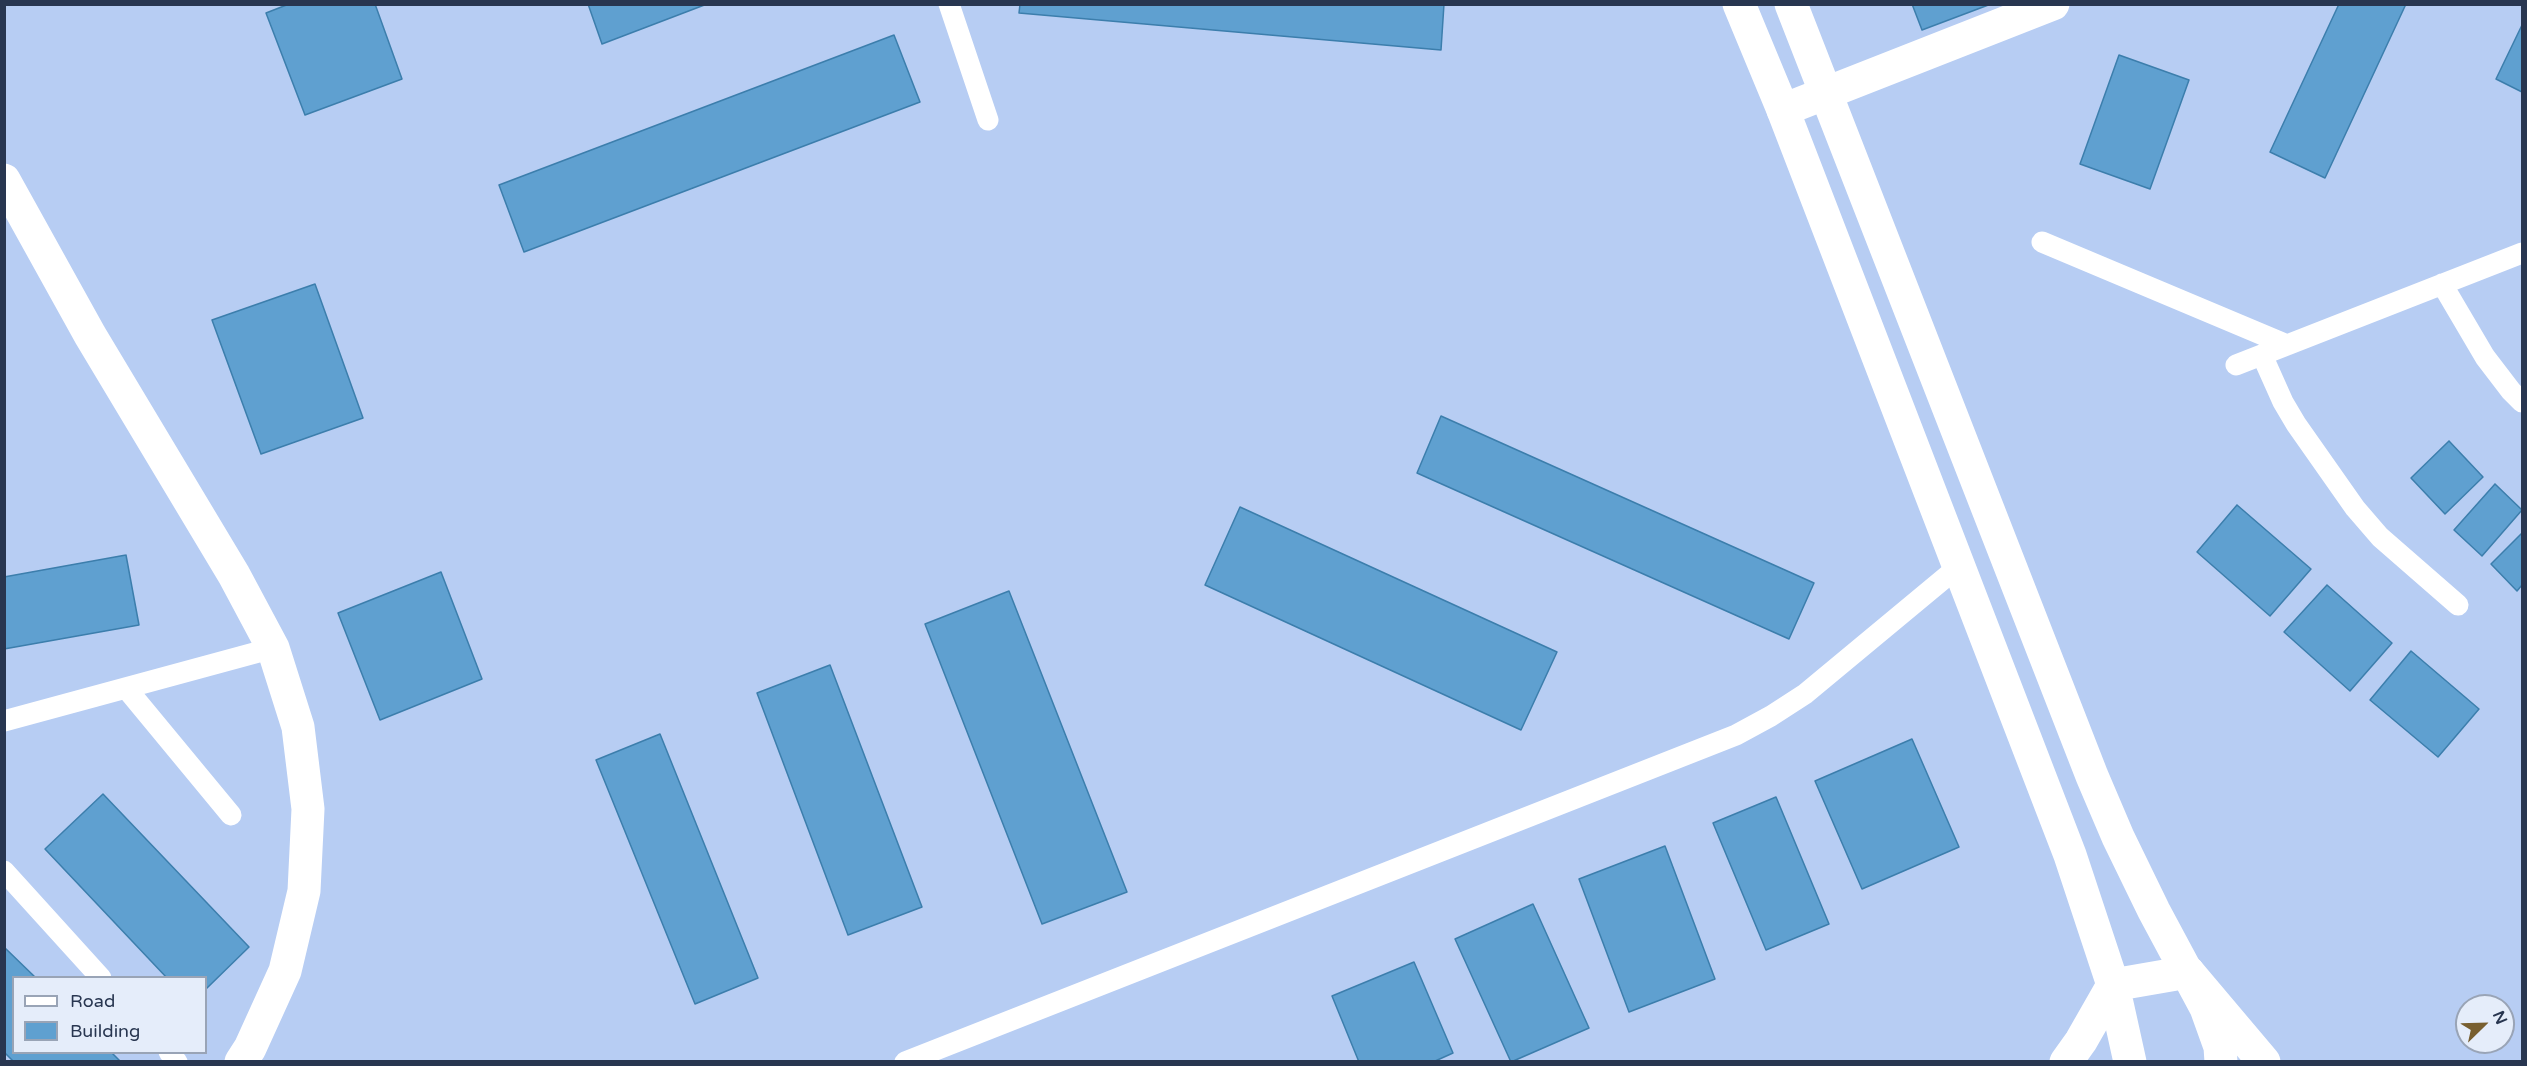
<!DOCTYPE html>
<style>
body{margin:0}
#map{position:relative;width:2527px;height:1066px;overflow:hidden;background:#b7cdf3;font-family:"Varela Round",sans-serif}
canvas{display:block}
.frame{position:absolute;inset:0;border:6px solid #283650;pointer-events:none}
.legend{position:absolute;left:12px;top:976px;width:195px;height:78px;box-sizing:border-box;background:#e5edfa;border:2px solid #99a4b6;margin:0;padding:8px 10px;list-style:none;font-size:18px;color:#283650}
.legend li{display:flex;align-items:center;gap:12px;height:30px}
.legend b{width:30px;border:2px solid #99a4b6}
.north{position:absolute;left:2455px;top:994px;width:60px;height:60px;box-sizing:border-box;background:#e5edfa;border:2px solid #99a4b6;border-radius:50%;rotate:67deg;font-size:16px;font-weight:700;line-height:24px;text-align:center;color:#283650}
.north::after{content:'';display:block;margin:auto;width:21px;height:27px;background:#785f30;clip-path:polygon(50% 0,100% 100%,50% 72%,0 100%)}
</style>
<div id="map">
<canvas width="2527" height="1066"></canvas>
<div class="frame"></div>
<ul class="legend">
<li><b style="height:8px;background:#fff"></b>Road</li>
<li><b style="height:16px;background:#5fa0d0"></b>Building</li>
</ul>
<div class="north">N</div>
</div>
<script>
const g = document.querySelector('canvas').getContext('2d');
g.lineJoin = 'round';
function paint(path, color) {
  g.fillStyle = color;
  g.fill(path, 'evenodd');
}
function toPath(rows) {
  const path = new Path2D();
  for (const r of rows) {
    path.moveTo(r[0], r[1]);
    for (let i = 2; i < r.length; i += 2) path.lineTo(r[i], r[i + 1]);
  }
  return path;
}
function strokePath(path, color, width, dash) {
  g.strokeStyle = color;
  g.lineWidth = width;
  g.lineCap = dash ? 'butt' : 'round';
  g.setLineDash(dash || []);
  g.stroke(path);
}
const building = toPath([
 [289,4,375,4,402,79,305,115,266,13,289,4],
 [588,4,707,4,602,44,588,4],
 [1020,4,1444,4,1441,50,1019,13,1020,4],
 [1912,4,1991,4,1922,30,1912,4],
 [2339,4,2406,4,2325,178,2270,152,2339,4],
 [2522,25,2522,92,2496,79,2522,25],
 [894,35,920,102,524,252,499,185,894,35],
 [2119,55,2189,80,2150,189,2080,164,2119,55],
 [315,284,363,418,261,454,212,320,315,284],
 [1441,416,1814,583,1789,639,1417,473,1441,416],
 [2449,441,2483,477,2445,514,2411,478,2449,441],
 [2495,484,2522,510,2482,556,2454,530,2495,484],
 [2237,505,2311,569,2270,616,2197,552,2237,505],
 [1240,507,1557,652,1521,730,1205,585,1240,507],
 [2522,533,2522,585,2517,591,2491,564,2522,533],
 [126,555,139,625,4,649,4,577,126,555],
 [441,572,482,679,380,720,338,613,441,572],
 [2327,585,2392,643,2350,691,2284,632,2327,585],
 [1009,591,1127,892,1042,924,925,624,1009,591],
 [2411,651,2479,709,2438,757,2370,700,2411,651],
 [830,665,922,907,848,935,757,693,830,665],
 [660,734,758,978,695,1004,596,760,660,734],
 [1912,739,1959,847,1862,889,1815,781,1912,739],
 [103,794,249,947,206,989,206,978,167,978,45,849,103,794],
 [1776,797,1829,924,1766,950,1713,823,1776,797],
 [1665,846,1715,979,1629,1012,1579,879,1665,846],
 [1533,904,1589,1028,1511,1062,1455,939,1533,904],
 [4,947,36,978,14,978,14,1052,111,1052,121,1062,14,1062,4,1052,4,947],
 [1414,962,1453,1053,1433,1062,1359,1062,1332,996,1414,962]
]);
paint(building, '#5fa0d0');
strokePath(building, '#3c7eac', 1.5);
strokePath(toPath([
 [949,4,988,120],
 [2042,242,2287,345],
 [2442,284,2485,357,2511,391,2522,402],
 [2262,355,2283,402,2296,424,2355,508,2380,537,2458,605],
 [2236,365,2522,253],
 [126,688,231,815],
 [4,721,273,648],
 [4,871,101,978],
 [169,1052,177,1062],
 [905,1062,1736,735,1771,716,1805,694,1958,567]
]), '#fff', 21);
strokePath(toPath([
 [1783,110,2053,4],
 [4,180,90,335,234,575,273,648,298,727,308,809,304,891,285,971,250,1048,241,1062]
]), '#fff', 33);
strokePath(toPath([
 [1739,4,1783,110,2070,855,2113,985,2130,1062],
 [1791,4,2092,776,2118,837,2154,911,2206,1008,2220,1047,2221,1062],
 [2113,985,2188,972]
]), '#fff', 33);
strokePath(toPath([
 [2188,972,2264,1062],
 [2066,1062,2081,1041,2113,985]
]), '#fff', 33);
</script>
